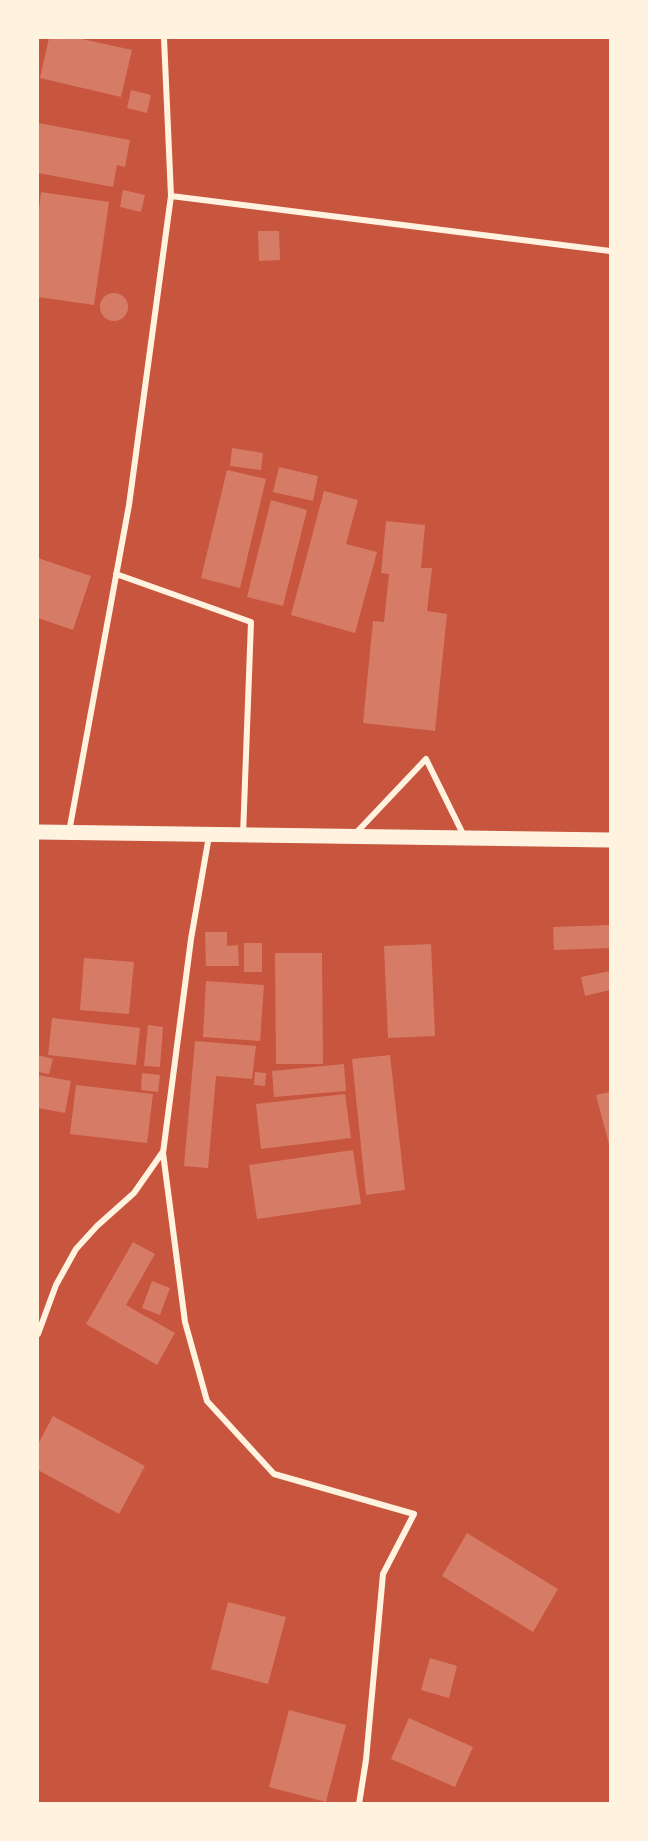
<!DOCTYPE html>
<style>
body{margin:0}
#map{position:relative;width:648px;height:1841px;overflow:hidden;background:#c8553d;font-family:Overpass,sans-serif}
canvas{display:block}
.frame{position:absolute;inset:0;border:39px solid #fff3e0;pointer-events:none}
</style>
<div id="map">
<canvas width="648" height="1841"></canvas>
<div class="frame"></div>
</div>
<script>
const g = document.querySelector('canvas').getContext('2d');
g.lineJoin = 'round';
function paint(path, color) {
  g.fillStyle = color;
  g.fill(path, 'evenodd');
}
function toPath(rows) {
  const path = new Path2D();
  for (const r of rows) {
    if (r.length === 3) {
      path.moveTo(r[0] + r[2], r[1]);
      path.arc(r[0], r[1], r[2], 0, 2 * Math.PI);
      continue;
    }
    path.moveTo(r[0], r[1]);
    for (let i = 2; i < r.length; i += 2) path.lineTo(r[i], r[i + 1]);
  }
  return path;
}
function strokePath(path, color, width, dash) {
  g.strokeStyle = color;
  g.lineWidth = width;
  g.lineCap = dash ? 'butt' : 'round';
  g.setLineDash(dash || []);
  g.stroke(path);
}
paint(toPath([
 [49,38,78,38,132,50,121,97,40,78],
 [131,90,151,95,147,113,127,108],
 [38,123,130,140,125,167,117,165,113,187,38,173],
 [123,190,145,195,141,212,120,207],
 [41,192,109,202,94,305,38,297,38,218],
 [258,231,279,231,280,260,259,261],
 [114,307,14],
 [232,448,263,453,261,470,230,466],
 [279,467,318,476,313,501,273,492],
 [227,470,266,479,240,588,201,578],
 [324,491,358,500,346,544,377,552,355,633,291,615],
 [271,500,307,510,283,606,247,597],
 [386,521,425,525,421,568,432,568,427,611,447,614,435,731,363,723,373,621,384,622,389,574,381,573],
 [38,558,91,576,73,630,38,618],
 [610,925,610,948,554,950,553,927],
 [205,932,227,932,227,946,238,945,239,966,206,966],
 [244,943,262,943,262,972,244,972],
 [431,944,435,1036,388,1038,384,946],
 [275,953,322,953,323,1064,276,1064],
 [84,958,134,962,129,1014,80,1010],
 [610,971,610,990,585,996,581,977],
 [206,981,264,985,260,1041,203,1037],
 [52,1018,140,1028,136,1065,48,1055],
 [148,1025,163,1027,160,1067,144,1066],
 [195,1041,256,1046,252,1079,216,1076,208,1168,184,1166],
 [38,1055,53,1059,49,1074,38,1072],
 [390,1055,405,1190,366,1195,352,1059],
 [344,1064,346,1091,274,1097,272,1071],
 [255,1072,266,1073,265,1086,254,1085],
 [142,1073,160,1075,158,1092,141,1090],
 [38,1075,71,1081,65,1113,38,1108],
 [76,1085,153,1094,147,1143,70,1134],
 [610,1092,610,1148,596,1095],
 [345,1094,351,1138,261,1149,256,1104],
 [353,1150,361,1204,257,1219,249,1165],
 [133,1242,155,1254,126,1305,175,1333,157,1365,86,1324],
 [152,1281,170,1288,160,1315,142,1308],
 [53,1416,145,1466,119,1514,38,1470,38,1444],
 [467,1533,558,1589,533,1632,442,1576],
 [228,1602,286,1617,268,1684,211,1669],
 [430,1658,457,1666,449,1698,421,1690],
 [289,1710,346,1725,326,1802,269,1787],
 [409,1718,473,1747,455,1787,391,1759]
]), '#d67c66');
strokePath(toPath([
 [164,38,171,196,610,251],
 [116,574,251,622,243,835],
 [69,832,129,505,171,196],
 [355,834,426,759,464,836],
 [209,836,191,939,163,1153,185,1322,207,1401,274,1474,414,1514,383,1574,366,1760,359,1804],
 [38,1334,56,1285,76,1249,97,1226,134,1193,162,1153]
]), '#fff3e0', 6);
strokePath(toPath([
 [38,832,610,840]
]), '#fff3e0', 15);
</script>
